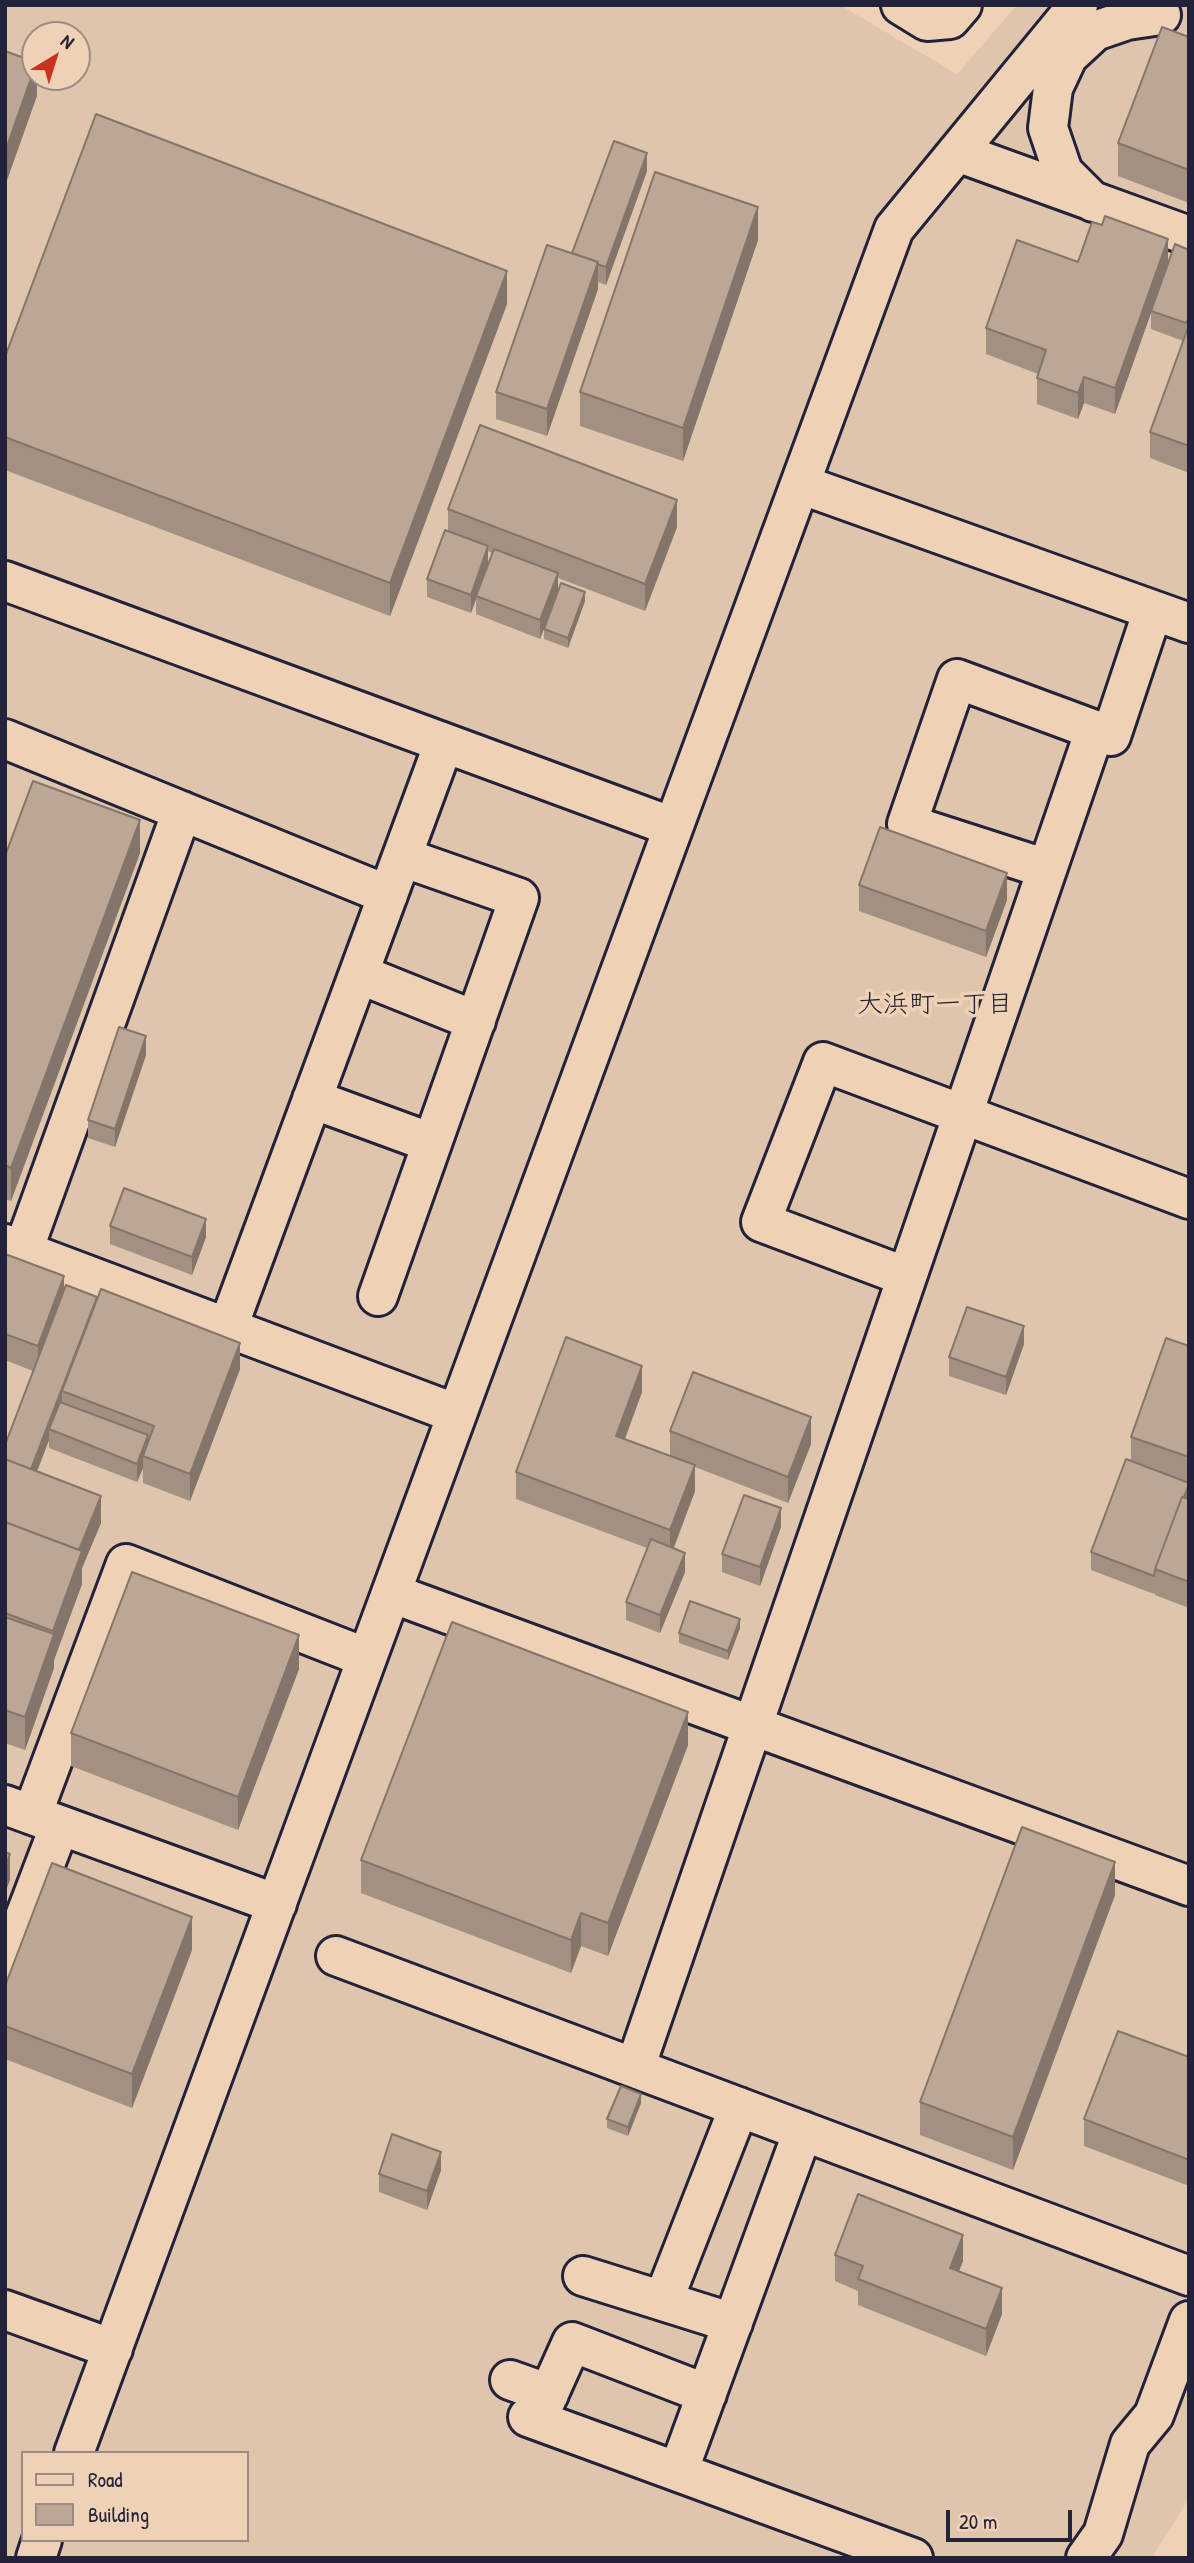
<!DOCTYPE html>
<meta charset="utf-8">
<style>
body{margin:0}
#map{position:relative;width:1194px;height:2563px;overflow:hidden;background:#efd2b6;font-family:"Patrick Hand",sans-serif}
canvas{display:block}
.frame{position:absolute;inset:0;border:7px solid #22223b;pointer-events:none}
.legend{position:absolute;left:21px;top:2451px;width:228px;height:91px;box-sizing:border-box;background:#efd2b6;border:2px solid #9d8c85;margin:0;padding:9px 12px;list-style:none;font-size:21px;color:#22223b}
.legend li{display:flex;align-items:center;gap:14px;height:35px}
.legend b{width:35px;border:2px solid #9d8c85}
.north{position:absolute;left:21px;top:21px;width:70px;height:70px;box-sizing:border-box;background:#efd2b6;border:2px solid #9d8c85;border-radius:50%;rotate:38deg;font-size:19px;font-weight:700;line-height:28px;text-align:center;color:#22223b}
.north::after{content:'';display:block;margin:auto;width:24px;height:32px;background:#c8321e;clip-path:polygon(50% 0,100% 100%,50% 72%,0 100%)}
.scale{position:absolute;left:946px;top:2510px;width:126px;height:32px;box-sizing:border-box;border:4px solid #22223b;border-top:0;padding-left:9px;font-size:21px;line-height:24px;white-space:nowrap;color:#22223b;-webkit-text-stroke:5px #efd2b6;paint-order:stroke}
</style>
<div id="map">
<canvas width="1194" height="2563"></canvas>
<div class="frame"></div>
<ul class="legend">
<li><b style="height:9px;background:#efd2b6"></b>Road</li>
<li><b style="height:19px;background:#bca797"></b>Building</li>
</ul>
<div class="north">N</div>
<div class="scale">20 m</div>
</div>
<script>
const g = document.querySelector('canvas').getContext('2d');
g.lineJoin = 'round';
function paint(path, color) {
  g.fillStyle = color;
  g.fill(path, 'evenodd');
}
function toPath(rows) {
  const path = new Path2D();
  for (const r of rows) {
    path.moveTo(r[0], r[1]);
    for (let i = 2; i < r.length; i += 2) path.lineTo(r[i], r[i + 1]);
  }
  return path;
}
function strokePath(path, color, width, dash) {
  g.strokeStyle = color;
  g.lineWidth = width;
  g.lineCap = dash ? 'butt' : 'round';
  g.setLineDash(dash || []);
  g.stroke(path);
}
function label(font, color, halo, rows, align = 'center') {
  g.font = font + ' "Patrick Hand","Klee One",sans-serif';
  g.lineWidth = 7;
  g.setLineDash([]);
  g.textBaseline = 'middle';
  g.strokeStyle = halo;
  g.fillStyle = color;
  for (const [text, x, y, turn = 0] of rows) {
    g.save();
    g.translate(x, y);
    g.rotate((+turn || 0) * Math.PI / 180);
    g.textAlign = isNaN(turn) ? turn : align;
    if (halo) g.strokeText(text, 0, 0);
    g.fillText(text, 0, 0);
    g.restore();
  }
}
paint(toPath([
 [5,5,840,5,957,74,1017,5,1189,5,1189,2498,1152,2558,5,2558],
 [35,35,77,35,77,77,35,77],
 [23,2453,247,2453,247,2540,23,2540]
]), '#e0c5ad');
const minor = toPath([
 [901,5,927,21,950,19,962,5],
 [957,152,1189,236],
 [1093,202,1063,172,1048,128,1053,88,1068,56,1095,31,1127,20,1161,15],
 [800,484,1189,623],
 [5,581,673,827],
 [5,739,388,895],
 [1047,869,907,824,957,679,1111,736,1153,610],
 [359,974,476,1021],
 [312,1099,432,1143],
 [5,1244,457,1414],
 [23,1251,182,811],
 [907,1277,761,1222,823,1062,1189,1199],
 [378,1296,519,898,402,857],
 [228,1327,444,743],
 [391,1593,1189,1886],
 [5,1805,277,1904],
 [32,1815,126,1564,367,1658],
 [336,1956,1189,2276],
 [5,1969,60,1825],
 [635,2068,1095,730],
 [583,2276,733,2323],
 [663,2301,739,2107],
 [5,2310,113,2349],
 [510,2380,549,2394],
 [528,2417,913,2558],
 [537,2420,572,2342,707,2394],
 [74,2453,894,229,1078,5],
 [678,2472,803,2131],
 [36,2558,42,2540],
 [1086,2558,1103,2534,1130,2444,1154,2415,1189,2321]
]);
strokePath(minor, '#22223b', 44);
strokePath(minor, '#efd2b6', 38);
paint(toPath([
 [1189,37,1189,203,1118,176,1118,143],
 [647,171,606,285,598,282,598,289,547,436,496,419,496,392,572,253],
 [1102,225,1168,264,1189,250,1189,473,1150,458,1150,432,1183,341,1151,329,1151,313,1115,414,1084,403,1078,419,1037,404,1037,378,1038,374,986,354,986,328,1078,262],
 [758,240,683,461,580,426,580,392],
 [507,304,390,616,5,470,5,357],
 [448,509,677,527,645,611,558,578,558,591,585,601,568,648,544,639,544,629,547,621,540,639,476,614,476,599,471,613,427,597,427,579,448,531],
 [488,551,492,553,488,563],
 [140,853,11,1201,5,1199,5,856],
 [859,885,1007,900,986,957,859,911],
 [146,1055,115,1147,88,1138,88,1120],
 [110,1226,206,1237,192,1275,110,1244],
 [5,1254,64,1291,97,1299,240,1369,190,1501,143,1483,143,1468,137,1482,49,1448,49,1440,37,1471,101,1523,82,1568,82,1584,54,1660,54,1668,25,1750,5,1743,5,1445,33,1371,5,1360],
 [1024,1344,1006,1395,949,1376,949,1357],
 [1189,1346,1189,1608,1155,1595,1155,1593,1154,1594,1091,1570,1091,1552,1131,1461,1131,1437],
 [642,1392,625,1439,670,1456,670,1431,811,1444,788,1503,695,1467,695,1491,674,1548,685,1572,660,1633,626,1620,626,1602,647,1548,516,1499,516,1472],
 [781,1527,760,1586,722,1572,722,1554],
 [740,1628,728,1660,679,1643,679,1633],
 [299,1669,238,1830,71,1766,71,1733],
 [688,1745,608,1956,581,1946,571,1973,361,1893,361,1860],
 [1115,1895,1013,2170,920,2135,920,2102],
 [192,1950,132,2108,5,2059,5,1986],
 [1189,2057,1189,2186,1084,2146,1084,2119],
 [641,2103,628,2136,607,2128,607,2119],
 [441,2170,427,2210,379,2192,379,2174],
 [835,2255,963,2261,959,2271,1002,2314,986,2356,858,2305,858,2291,835,2281]
]), '#a29082');
paint(toPath([
 [35,67,35,77,37,77,37,96,5,186,5,152],
 [647,153,647,171,606,285,606,267],
 [758,207,758,240,683,461,683,428],
 [1168,239,1168,265,1115,414,1115,388],
 [598,262,598,289,547,436,547,409],
 [507,271,507,304,390,616,390,583],
 [1084,377,1084,403,1078,419,1078,393],
 [677,500,677,527,645,611,645,584],
 [488,546,488,565,476,596,476,599,471,613,471,595],
 [558,573,558,592,540,639,540,620],
 [585,592,585,601,568,648,568,638],
 [140,820,140,853,11,1201,11,1168],
 [1007,873,1007,900,986,957,986,931],
 [146,1036,146,1055,115,1147,115,1129],
 [206,1219,206,1237,192,1275,192,1257],
 [64,1276,64,1302,38,1372,38,1346],
 [97,1297,97,1315,62,1391,62,1407,49,1429,49,1440,30,1490,30,1471],
 [1024,1326,1024,1344,1006,1395,1006,1377],
 [240,1343,240,1369,190,1501,190,1474],
 [642,1366,642,1392,616,1462,616,1436],
 [811,1417,811,1444,788,1503,788,1477],
 [148,1435,148,1453,143,1456,143,1468,137,1482,137,1464],
 [695,1465,695,1491,670,1557,670,1530],
 [1189,1484,1189,1503,1156,1570],
 [101,1496,101,1523,82,1568,82,1584,54,1660,54,1668,25,1750,25,1717,53,1638,53,1631,77,1554],
 [781,1508,781,1527,760,1586,760,1567],
 [685,1553,685,1572,660,1633,660,1615],
 [740,1619,740,1628,728,1660,728,1651],
 [299,1635,299,1669,238,1830,238,1797],
 [688,1712,688,1745,608,1956,608,1923],
 [10,1854,10,1880,5,1893,5,1867],
 [1115,1862,1115,1895,1013,2170,1013,2137],
 [581,1913,581,1946,571,1973,571,1940],
 [192,1917,192,1950,132,2108,132,2074],
 [641,2094,641,2103,628,2136,628,2127],
 [441,2152,441,2170,427,2210,427,2191],
 [963,2235,963,2261,950,2294,950,2268],
 [1002,2288,1002,2314,986,2356,986,2329]
]), '#84756a');
const building = toPath([
 [1162,27,1189,37,1189,170,1118,143,1162,27],
 [5,51,35,62,35,67,5,152,5,51],
 [96,114,507,271,390,583,5,437,5,357,96,114],
 [614,141,647,153,606,267,597,264,598,262,572,253,614,141],
 [655,172,758,207,683,428,580,392,655,172],
 [1105,216,1168,239,1115,388,1084,377,1078,393,1037,378,1046,350,986,328,1017,240,1078,262,1092,222,1102,225,1105,216],
 [1175,244,1189,250,1189,317,1186,323,1151,311,1175,244],
 [547,245,598,262,547,409,496,392,547,245],
 [1189,325,1189,446,1150,432,1189,325],
 [480,425,677,500,645,584,448,509,480,425],
 [445,530,488,546,471,595,427,579,445,530],
 [494,549,558,573,540,620,476,596,494,549],
 [561,583,585,592,568,638,544,629,561,583],
 [33,781,140,820,11,1168,5,1165,5,856,33,781],
 [880,827,1007,873,986,931,859,885,880,827],
 [119,1027,146,1036,115,1129,88,1120,119,1027],
 [124,1188,206,1219,192,1257,110,1226,124,1188],
 [5,1254,64,1276,38,1346,5,1334,5,1254],
 [66,1285,97,1297,31,1469,5,1459,5,1445,66,1285],
 [101,1289,240,1343,190,1474,143,1456,154,1426,62,1391,101,1289],
 [967,1307,1024,1326,1006,1377,949,1357,967,1307],
 [566,1337,642,1366,616,1436,695,1465,670,1530,516,1472,566,1337],
 [1166,1338,1189,1346,1189,1457,1131,1437,1166,1338],
 [693,1372,811,1417,788,1477,670,1431,693,1372],
 [60,1402,148,1435,137,1464,49,1429,60,1402],
 [5,1459,101,1496,79,1550,5,1522,5,1459],
 [1126,1459,1189,1483,1184,1497,1182,1497,1155,1569,1154,1576,1091,1552,1126,1459],
 [744,1495,781,1508,760,1567,722,1554,744,1495],
 [1182,1497,1189,1499,1189,1582,1155,1569,1182,1497],
 [5,1522,82,1551,53,1631,5,1613,5,1522],
 [651,1539,685,1553,660,1615,626,1602,651,1539],
 [132,1572,299,1635,238,1797,71,1733,132,1572],
 [690,1601,740,1619,728,1651,679,1633,690,1601],
 [5,1617,54,1634,25,1717,5,1710,5,1617],
 [452,1622,688,1712,608,1923,581,1913,571,1940,361,1860,452,1622],
 [1022,1827,1115,1862,1013,2137,920,2102,1022,1827],
 [5,1852,10,1854,5,1867,5,1852],
 [52,1863,192,1917,132,2074,5,2026,5,1986,52,1863],
 [1118,2031,1189,2057,1189,2160,1084,2119,1118,2031],
 [621,2086,641,2094,628,2127,607,2119,621,2086],
 [392,2134,441,2152,427,2191,379,2174,392,2134],
 [858,2194,963,2235,950,2268,1002,2288,986,2329,858,2279,863,2266,835,2255,858,2194]
]);
paint(building, '#bca797');
strokePath(building, '#84756a', 2);
label('26px', '#22223b', '#efd2b6', [
 ["大浜町一丁目",935,1005]
]);
</script>
